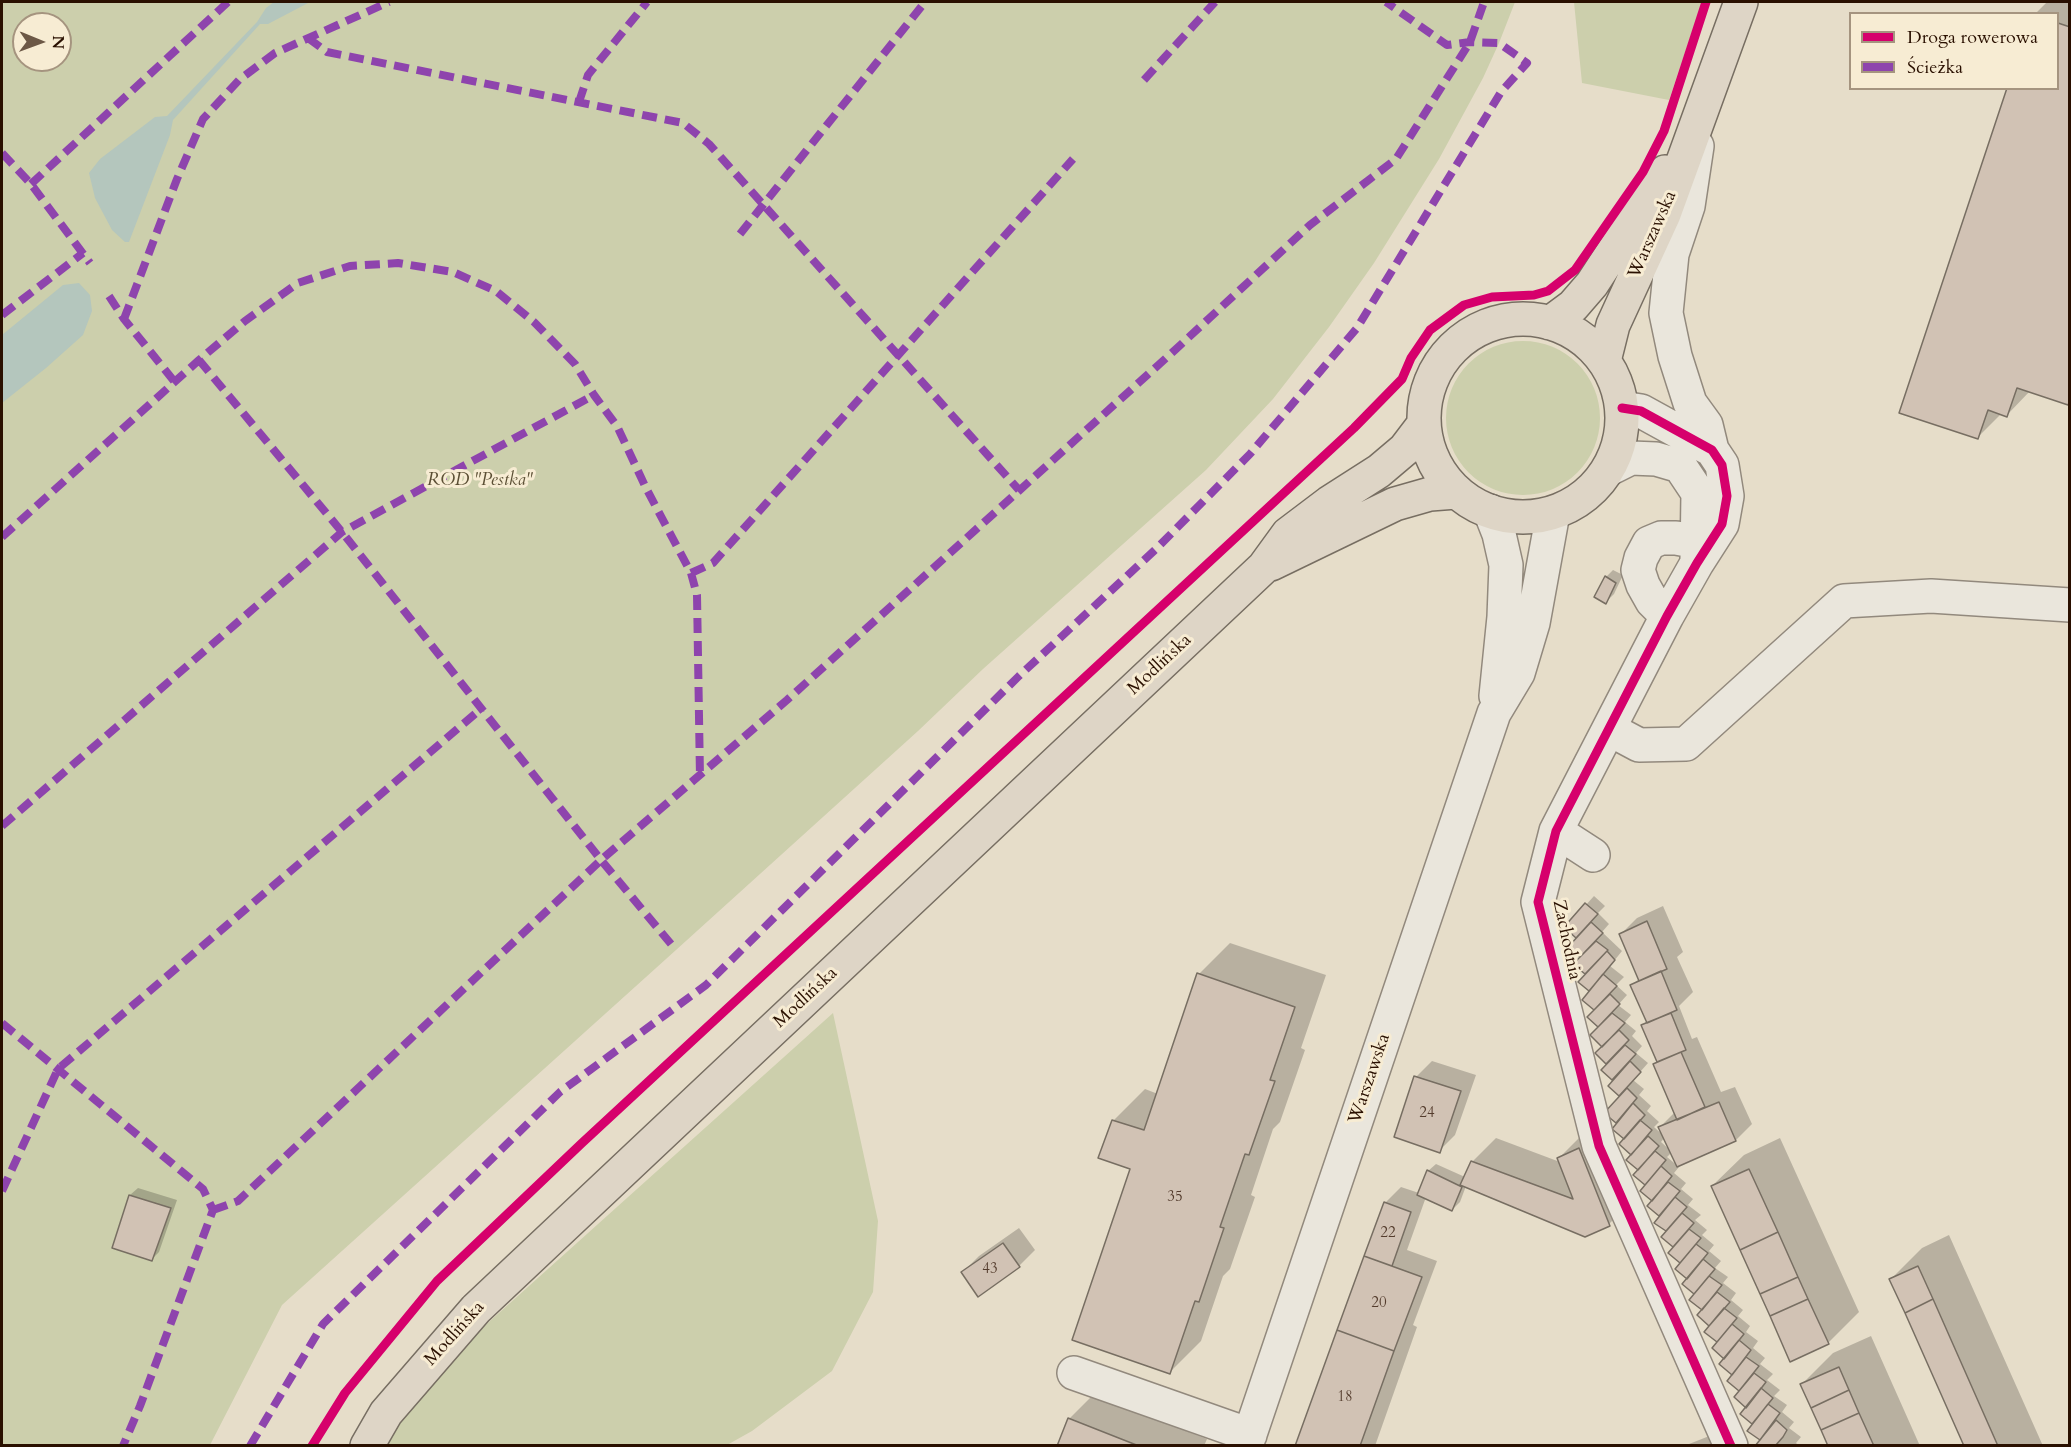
<!DOCTYPE html>
<meta charset="utf-8">
<style>
body{margin:0}
#map{position:relative;width:2071px;height:1447px;overflow:hidden;background:#e6ddc9;font-family:Cardo,serif}
canvas{display:block}
.frame{position:absolute;inset:0;border:3px solid #2a1000;pointer-events:none}
.legend{position:absolute;left:1849px;top:12px;width:210px;height:78px;box-sizing:border-box;background:#f7ecd3;border:2px solid #a5947f;margin:0;padding:8px 10px;list-style:none;font-size:18px;color:#2a1000}
.legend li{display:flex;align-items:center;gap:12px;height:30px}
.legend b{width:30px;border:2px solid #a5947f}
.north{position:absolute;left:12px;top:12px;width:60px;height:60px;box-sizing:border-box;background:#f7ecd3;border:2px solid #a5947f;border-radius:50%;rotate:91deg;font-size:16px;font-weight:700;line-height:24px;text-align:center;color:#2a1000}
.north::after{content:'';display:block;margin:auto;width:21px;height:27px;background:#6c5846;clip-path:polygon(50% 0,100% 100%,50% 72%,0 100%)}
</style>
<div id="map">
<canvas width="2071" height="1447"></canvas>
<div class="frame"></div>
<ul class="legend">
<li><b style="height:8px;background:#d6006c"></b>Droga rowerowa</li>
<li><b style="height:8px;background:#8e44ad"></b>Ścieżka</li>
</ul>
<div class="north">N</div>
</div>
<script>
const g = document.querySelector('canvas').getContext('2d');
g.lineJoin = 'round';
function paint(path, color) {
  g.fillStyle = color;
  g.fill(path, 'evenodd');
}
function toPath(rows) {
  const path = new Path2D();
  for (const r of rows) {
    if (r.length === 3) {
      path.moveTo(r[0] + r[2], r[1]);
      path.arc(r[0], r[1], r[2], 0, 2 * Math.PI);
      continue;
    }
    path.moveTo(r[0], r[1]);
    for (let i = 2; i < r.length; i += 2) path.lineTo(r[i], r[i + 1]);
  }
  return path;
}
function strokePath(path, color, width, dash) {
  g.strokeStyle = color;
  g.lineWidth = width;
  g.lineCap = dash ? 'butt' : 'round';
  g.setLineDash(dash || []);
  g.stroke(path);
}
function label(font, color, halo, rows, align = 'center') {
  g.font = font + ' Cardo,serif';
  g.lineWidth = 6;
  g.setLineDash([]);
  g.textBaseline = 'middle';
  g.strokeStyle = halo;
  g.fillStyle = color;
  for (const [text, x, y, turn = 0] of rows) {
    g.save();
    g.translate(x, y);
    g.rotate((+turn || 0) * Math.PI / 180);
    g.textAlign = isNaN(turn) ? turn : align;
    if (halo) g.strokeText(text, 0, 0);
    g.fillText(text, 0, 0);
    g.restore();
  }
}
paint(toPath([
 [2,2,1515,2,1499,43,1483,78,1439,159,1374,263,1329,327,1273,399,1206,470,983,669,918,731,676,950,282,1305,210,1445,2,1446],
 [24,24,60,24,60,60,24,60],
 [1574,2,1702,2,1669,100,1582,83],
 [1523,418,77],
 [833,1013,878,1221,873,1292,832,1371,752,1431,727,1445,384,1446,399,1419,480,1330]
]), '#cccfac');
paint(toPath([
 [274,2,310,2,268,24,260,24,173,120,170,135,129,242,125,242,112,230,95,198,89,173,100,159,155,117,167,116,257,22,266,8],
 [79,283,90,295,92,311,83,335,46,368,2,403,2,335,63,285]
]), '#b4c6bd');
paint(toPath([
 [2047,2,2070,2,2070,402,2067,404,2030,391,2007,415,2002,413,1978,437,2058,88,2058,14,2035,14],
 [1613,570,1623,575,1614,594,1606,602,1606,577],
 [1594,896,1605,906,1598,913,1609,924,1602,932,1622,951,1610,966,1624,977,1616,985,1627,995,1618,1005,1631,1015,1625,1022,1636,1031,1632,1036,1642,1046,1636,1053,1648,1063,1633,1080,1644,1089,1639,1095,1651,1106,1647,1111,1659,1122,1654,1127,1665,1137,1660,1127,1675,1112,1655,1065,1658,1061,1643,1025,1647,1021,1632,985,1640,978,1621,934,1637,918,1663,906,1683,952,1677,957,1693,992,1679,1006,1692,1039,1697,1037,1721,1092,1735,1087,1752,1124,1736,1140,1678,1165,1672,1152,1667,1157,1679,1167,1674,1173,1686,1183,1681,1189,1693,1199,1688,1205,1701,1215,1695,1220,1707,1230,1702,1235,1714,1245,1709,1251,1721,1261,1715,1268,1728,1277,1723,1283,1736,1293,1731,1300,1743,1310,1738,1316,1750,1326,1746,1332,1758,1341,1753,1348,1765,1358,1760,1364,1773,1374,1767,1380,1780,1390,1774,1396,1787,1405,1782,1412,1794,1422,1789,1428,1801,1437,1796,1443,1799,1446,1757,1446,1762,1440,1754,1424,1742,1414,1748,1408,1741,1391,1729,1381,1734,1375,1719,1342,1683,1263,1670,1253,1675,1247,1663,1237,1668,1231,1656,1222,1661,1216,1650,1206,1654,1200,1647,1185,1635,1175,1640,1170,1618,1123,1606,1113,1621,1096,1610,1085,1614,1080,1603,1070,1608,1064,1597,1053,1604,1046,1601,1027,1589,1017,1596,1010,1584,1000,1591,991,1580,982,1587,974,1575,964,1582,957,1571,946,1578,938,1566,927],
 [1665,1137,1671,1151,1661,1142],
 [1230,943,1326,975,1301,1048,1305,1050,1280,1122,1273,1129,1251,1195,1255,1197,1230,1269,1223,1276,1201,1341,1170,1372,1132,1168,1113,1121,1145,1089,1158,1094,1199,974],
 [1432,1061,1476,1075,1455,1135,1439,1151,1416,1077],
 [1583,1134,1633,1200,1609,1224,1585,1235,1466,1186,1460,1202,1452,1210,1426,1197,1407,1250,1437,1261,1413,1325,1417,1327,1375,1446,1297,1446,1385,1203,1401,1187,1419,1193,1428,1171,1436,1164,1465,1177,1472,1162,1496,1138,1560,1162,1559,1158],
 [1780,1138,1859,1312,1828,1343,1712,1186,1744,1155],
 [138,1188,177,1200,159,1252,152,1259,113,1247,130,1195],
 [1019,1228,1035,1250,1019,1266,963,1272,979,1256],
 [1949,1235,2043,1446,1966,1446,1891,1279,1922,1248],
 [1871,1336,1920,1446,1829,1446,1802,1384,1833,1353],
 [1093,1395,1207,1439,1204,1446,1059,1446,1069,1419],
 [1727,1429,1735,1446,1684,1446]
]), '#0003');
const building = toPath([
 [2058,23,2070,27,2070,400,2068,405,2017,388,2007,417,1988,410,1978,439,1899,413,2007,88,2058,88,2058,23],
 [1605,576,1616,583,1606,604,1594,597,1605,576],
 [1585,903,1598,914,1576,938,1564,927,1585,903],
 [1647,921,1667,969,1639,981,1619,934,1647,921],
 [1591,922,1603,933,1580,957,1569,946,1591,922],
 [1596,941,1608,950,1585,974,1573,964,1596,941],
 [1607,951,1615,960,1589,991,1578,982,1607,951],
 [1661,971,1677,1010,1647,1023,1630,985,1661,971],
 [1197,973,1295,1007,1270,1080,1275,1081,1249,1155,1245,1154,1220,1227,1224,1228,1199,1302,1195,1301,1170,1374,1072,1340,1130,1169,1098,1158,1112,1120,1144,1130,1197,973],
 [1603,974,1617,986,1594,1010,1582,1000,1603,974],
 [1610,994,1620,1004,1598,1027,1587,1017,1610,994],
 [1612,1013,1625,1023,1602,1047,1590,1035,1612,1013],
 [1671,1013,1686,1050,1657,1062,1641,1025,1671,1013],
 [1619,1030,1629,1040,1606,1064,1595,1053,1619,1030],
 [1625,1045,1636,1054,1612,1080,1601,1070,1625,1045],
 [1681,1052,1705,1107,1677,1120,1653,1064,1681,1052],
 [1630,1061,1641,1072,1619,1096,1608,1086,1630,1061],
 [1414,1076,1461,1091,1440,1153,1394,1137,1414,1076],
 [1627,1088,1637,1098,1616,1123,1604,1113,1627,1088],
 [1719,1102,1736,1141,1677,1167,1658,1127,1719,1102],
 [1633,1103,1645,1115,1624,1139,1612,1129,1633,1103],
 [1640,1120,1652,1130,1631,1155,1619,1144,1640,1120],
 [1648,1136,1659,1146,1638,1170,1626,1160,1648,1136],
 [1579,1148,1610,1226,1585,1237,1460,1185,1471,1161,1573,1199,1557,1158,1579,1148],
 [1655,1151,1666,1160,1645,1185,1633,1175,1655,1151],
 [1661,1166,1672,1176,1652,1201,1640,1191,1661,1166],
 [1749,1169,1778,1232,1740,1250,1711,1186,1749,1169],
 [1427,1170,1462,1187,1452,1211,1417,1195,1427,1170],
 [1668,1182,1680,1191,1659,1216,1647,1206,1668,1182],
 [129,1195,171,1208,152,1261,112,1248,129,1195],
 [1675,1197,1687,1207,1666,1231,1654,1223,1675,1197],
 [1384,1202,1411,1212,1392,1266,1364,1256,1384,1202],
 [1682,1213,1694,1223,1673,1247,1661,1237,1682,1213],
 [1689,1229,1701,1238,1680,1263,1668,1253,1689,1229],
 [1778,1232,1798,1277,1760,1294,1740,1250,1778,1232],
 [1003,1243,1020,1267,978,1297,961,1272,1003,1243],
 [1696,1244,1708,1253,1687,1279,1675,1269,1696,1244],
 [1364,1256,1422,1277,1394,1351,1337,1330,1364,1256],
 [1703,1259,1715,1269,1694,1294,1682,1284,1703,1259],
 [1918,1266,1933,1299,1905,1313,1889,1279,1918,1266],
 [1709,1276,1722,1285,1702,1310,1689,1300,1709,1276],
 [1798,1277,1808,1299,1770,1316,1760,1294,1798,1277],
 [1717,1292,1730,1302,1709,1326,1697,1315,1717,1292],
 [1808,1299,1829,1344,1790,1362,1770,1316,1808,1299],
 [1933,1299,1998,1446,1964,1446,1905,1313,1933,1299],
 [1724,1308,1737,1318,1717,1342,1704,1332,1724,1308],
 [1732,1324,1744,1334,1724,1359,1712,1348,1732,1324],
 [1337,1330,1394,1351,1360,1446,1295,1446,1337,1330],
 [1739,1340,1751,1350,1732,1375,1719,1364,1739,1340],
 [1746,1357,1759,1366,1739,1391,1727,1381,1746,1357],
 [1839,1367,1849,1390,1811,1408,1800,1384,1839,1367],
 [1754,1373,1766,1382,1746,1408,1734,1397,1754,1373],
 [1761,1388,1773,1398,1752,1424,1740,1414,1761,1388],
 [1849,1390,1859,1413,1821,1430,1811,1408,1849,1390],
 [1768,1404,1780,1413,1760,1440,1747,1431,1768,1404],
 [1859,1413,1874,1446,1828,1446,1821,1430,1859,1413],
 [1068,1418,1139,1446,1057,1446,1068,1418],
 [1776,1420,1787,1430,1783,1437,1775,1446,1755,1446,1776,1420]
]);
paint(building, '#d1c2b4');
strokePath(building, '#776e62', 1.5);
const minor = toPath([
 [1697,146,1688,206,1672,254,1666,313,1675,356,1690,403,1706,425,1712,450],
 [1622,408,1641,411,1712,450,1722,465,1727,496,1722,524,1697,563,1667,616,1556,831,1538,902,1599,1146,1731,1446],
 [1609,469,1631,458,1656,459,1680,466,1698,493,1697,560],
 [1490,511,1499,534,1506,565,1504,617,1496,696],
 [1667,616,1652,601,1643,585,1638,570,1641,558,1649,543,1661,538,1676,538,1698,542],
 [1609,729,1639,745,1686,744,1844,601,1931,596,2070,605],
 [1556,831,1593,855],
 [1074,1373,1250,1435],
 [1246,1446,1494,713,1518,673,1533,623,1553,513]
]);
const major = toPath([
 [1523,418,99],
 [1550,323,1573,306,1592,284,1665,172],
 [1604,361,1613,325,1664,214,1741,2],
 [1271,564,1395,504,1430,494,1456,492],
 [367,1446,386,1413,476,1309,1264,567,1288,534,1329,503,1379,471,1405,449,1424,424]
]);
strokePath(minor, '#92897d', 36);
strokePath(major, '#776e62', 36);
strokePath(minor, '#eae6dc', 33);
strokePath(major, '#ded5c6', 33);
strokePath(toPath([
 [308,38,327,52,683,123,709,144,1019,490],
 [1144,80,1215,2],
 [579,102,588,75,647,2],
 [2,153,31,184,90,263],
 [31,184,228,2],
 [740,234,925,2],
 [109,296,124,319,174,381],
 [2,315,83,253],
 [124,319,177,179,203,119,239,80,275,53,389,2],
 [199,360,342,532,601,860,676,950],
 [2,537,199,360,245,321,298,283,350,266,398,263,453,272,496,291,534,322,575,364,594,395,617,426,646,488,691,573,697,595,700,777],
 [691,573,713,563,1073,159],
 [2,826,342,532,594,395],
 [2,1023,203,1189,213,1210,140,1406,123,1446],
 [2,1191,58,1069,482,708],
 [213,1210,238,1201,601,860,787,700,1175,350,1310,225,1396,159,1470,42,1484,2],
 [250,1446,323,1324,560,1092,706,985,1019,676,1156,549,1250,454,1357,328,1501,92,1527,63,1499,43,1470,42,1447,45,1386,2]
]), '#8e44ad', 8, [15, 8]);
strokePath(toPath([
 [1622,408,1641,411,1712,450,1722,465,1727,496,1722,524,1697,563,1667,616,1556,831,1538,902,1599,1146,1731,1446],
 [312,1446,345,1393,437,1281,582,1143,1354,428,1402,379,1411,358,1430,330,1464,305,1492,297,1534,295,1548,291,1575,270,1643,172,1664,131,1706,2]
]), '#d6006c', 9);
label('15px', '#543c2d', null, [
 ["24",1427,1114],
 ["35",1175,1198],
 ["22",1388,1234],
 ["43",990,1270],
 ["20",1379,1304],
 ["18",1345,1398]
]);
label('18px', '#2a1000', '#f7ecd3', [
 ["Warszawska",1653,235,-66],
 ["Modlińska",1160,665,-43],
 ["Zachodnia",1566,940,78],
 ["Modlińska",806,998,-43],
 ["Warszawska",1370,1079,-71],
 ["Modlińska",455,1334,-48]
]);
label('italic 18px', '#5b4f34', '#f7ecd3', [
 ["ROD \"Pestka\"",480,481]
]);
</script>
